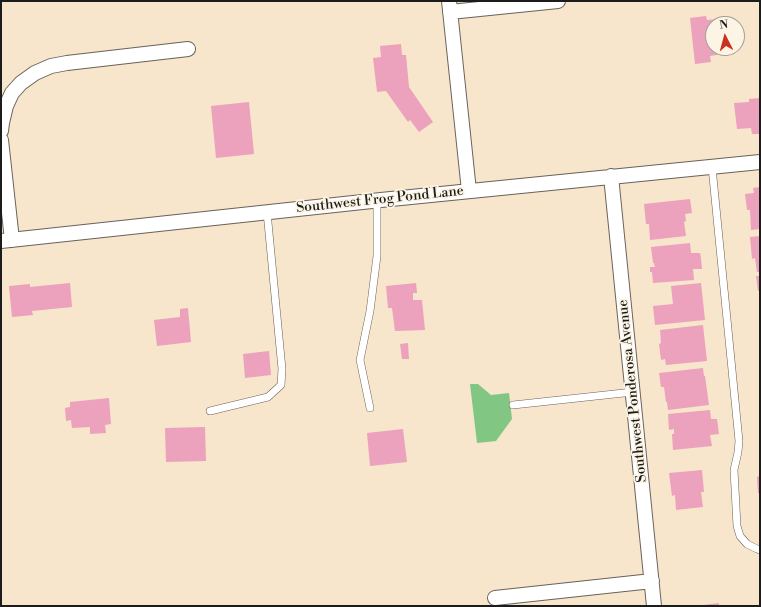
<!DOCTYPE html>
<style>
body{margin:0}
#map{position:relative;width:761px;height:607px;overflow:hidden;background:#f7e5cc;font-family:"Libre Bodoni",serif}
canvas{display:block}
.frame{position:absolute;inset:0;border:2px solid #1c1c1c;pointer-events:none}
.north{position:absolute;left:705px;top:16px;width:40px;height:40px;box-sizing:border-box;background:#fcf5e5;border:1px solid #a29e95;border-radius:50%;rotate:354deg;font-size:11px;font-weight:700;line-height:16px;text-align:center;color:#1c1c1c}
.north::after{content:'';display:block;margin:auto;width:14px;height:18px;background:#c8321e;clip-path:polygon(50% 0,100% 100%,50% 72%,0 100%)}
</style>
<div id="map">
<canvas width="761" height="607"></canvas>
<div class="frame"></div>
<div class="north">N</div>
</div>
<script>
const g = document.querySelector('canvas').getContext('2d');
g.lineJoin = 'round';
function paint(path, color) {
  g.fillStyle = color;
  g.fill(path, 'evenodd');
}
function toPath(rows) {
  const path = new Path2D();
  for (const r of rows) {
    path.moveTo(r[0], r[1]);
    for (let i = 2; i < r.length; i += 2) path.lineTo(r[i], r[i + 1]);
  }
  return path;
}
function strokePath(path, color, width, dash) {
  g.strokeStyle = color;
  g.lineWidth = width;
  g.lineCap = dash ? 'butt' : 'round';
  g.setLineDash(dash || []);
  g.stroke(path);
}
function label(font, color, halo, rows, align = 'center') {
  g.font = font + ' "Libre Bodoni",serif';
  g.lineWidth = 3.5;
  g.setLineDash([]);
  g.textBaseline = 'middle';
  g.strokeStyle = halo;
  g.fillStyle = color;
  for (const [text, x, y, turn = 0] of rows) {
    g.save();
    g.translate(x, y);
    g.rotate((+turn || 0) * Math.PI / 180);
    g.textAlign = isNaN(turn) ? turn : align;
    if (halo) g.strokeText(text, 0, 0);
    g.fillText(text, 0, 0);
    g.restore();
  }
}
paint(toPath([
 [470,384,478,384,491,395,509,393,512,419,496,441,477,443]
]), '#81c783');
paint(toPath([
 [706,16,707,20,719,19,720,24,713,24,713,48,722,48,723,54,710,56,711,62,695,64,690,18],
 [401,44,402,55,406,55,409,87,433,122,419,132,410,120,408,122,386,91,377,92,373,58,381,57,380,46],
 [760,98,760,134,752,134,751,128,737,129,734,103,749,102,749,99],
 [249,102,254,154,216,158,211,106],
 [760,187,760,229,751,230,750,210,747,210,745,194,754,193,753,188],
 [690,199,692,213,685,214,686,221,684,222,686,236,650,240,649,224,646,224,644,204],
 [760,236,760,272,757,272,755,258,752,259,750,237],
 [690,243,691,253,700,253,701,258,702,269,693,269,694,280,653,283,652,272,650,272,650,267,655,267,654,263,653,263,651,247],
 [756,276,760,276,760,291,758,291],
 [70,283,72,307,32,311,33,315,12,317,9,286,30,284,30,287],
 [416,283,417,293,413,293,413,300,422,300,425,330,395,331,392,308,388,308,386,286],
 [701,283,705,320,655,325,653,306,673,304,671,286],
 [188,308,191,342,157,346,154,320,180,317,180,309],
 [703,325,707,361,666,365,665,359,661,360,659,344,661,343,660,330],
 [408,343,409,359,402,359,400,344],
 [269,351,271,375,245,378,243,354],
 [703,368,704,376,705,376,709,405,668,410,667,402,666,402,664,387,661,387,659,373],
 [109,398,111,424,105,425,106,433,90,434,90,427,72,428,71,420,66,421,65,408,70,407,70,402],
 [710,410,711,419,717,419,719,434,710,435,712,446,673,450,672,434,674,434,674,429,669,430,668,414],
 [205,427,206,461,166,462,165,428],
 [403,429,407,462,370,466,367,433],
 [702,470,704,492,701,492,703,507,676,510,675,495,672,496,669,473],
 [760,476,760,493,758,493,757,477],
 [719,603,719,606,703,606,703,605]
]), '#eca1bc');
const lane = toPath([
 [712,167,739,441,738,452,734,470,737,526,740,536,747,544,757,549,760,550],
 [513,405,633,392],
 [370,408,360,360,370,311,377,256,377,200],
 [210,411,268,397,281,385,282,369,267,212]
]);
const street = toPath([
 [449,1,469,191],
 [450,12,558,1],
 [1,131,2,123,6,106,12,93,21,83,35,73,51,66,67,63,188,49],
 [1,140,12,240],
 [611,176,654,606],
 [1,241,381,200,760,162],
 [495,598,652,581]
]);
strokePath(lane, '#69625a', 8);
strokePath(street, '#69625a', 16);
strokePath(lane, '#fff', 7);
strokePath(street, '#fff', 14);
label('14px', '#1c1c1c', '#fcf5e5', [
 ["Southwest Frog Pond Lane",380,200,-6],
 ["Southwest Ponderosa Avenue",633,391,-96]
]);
</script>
